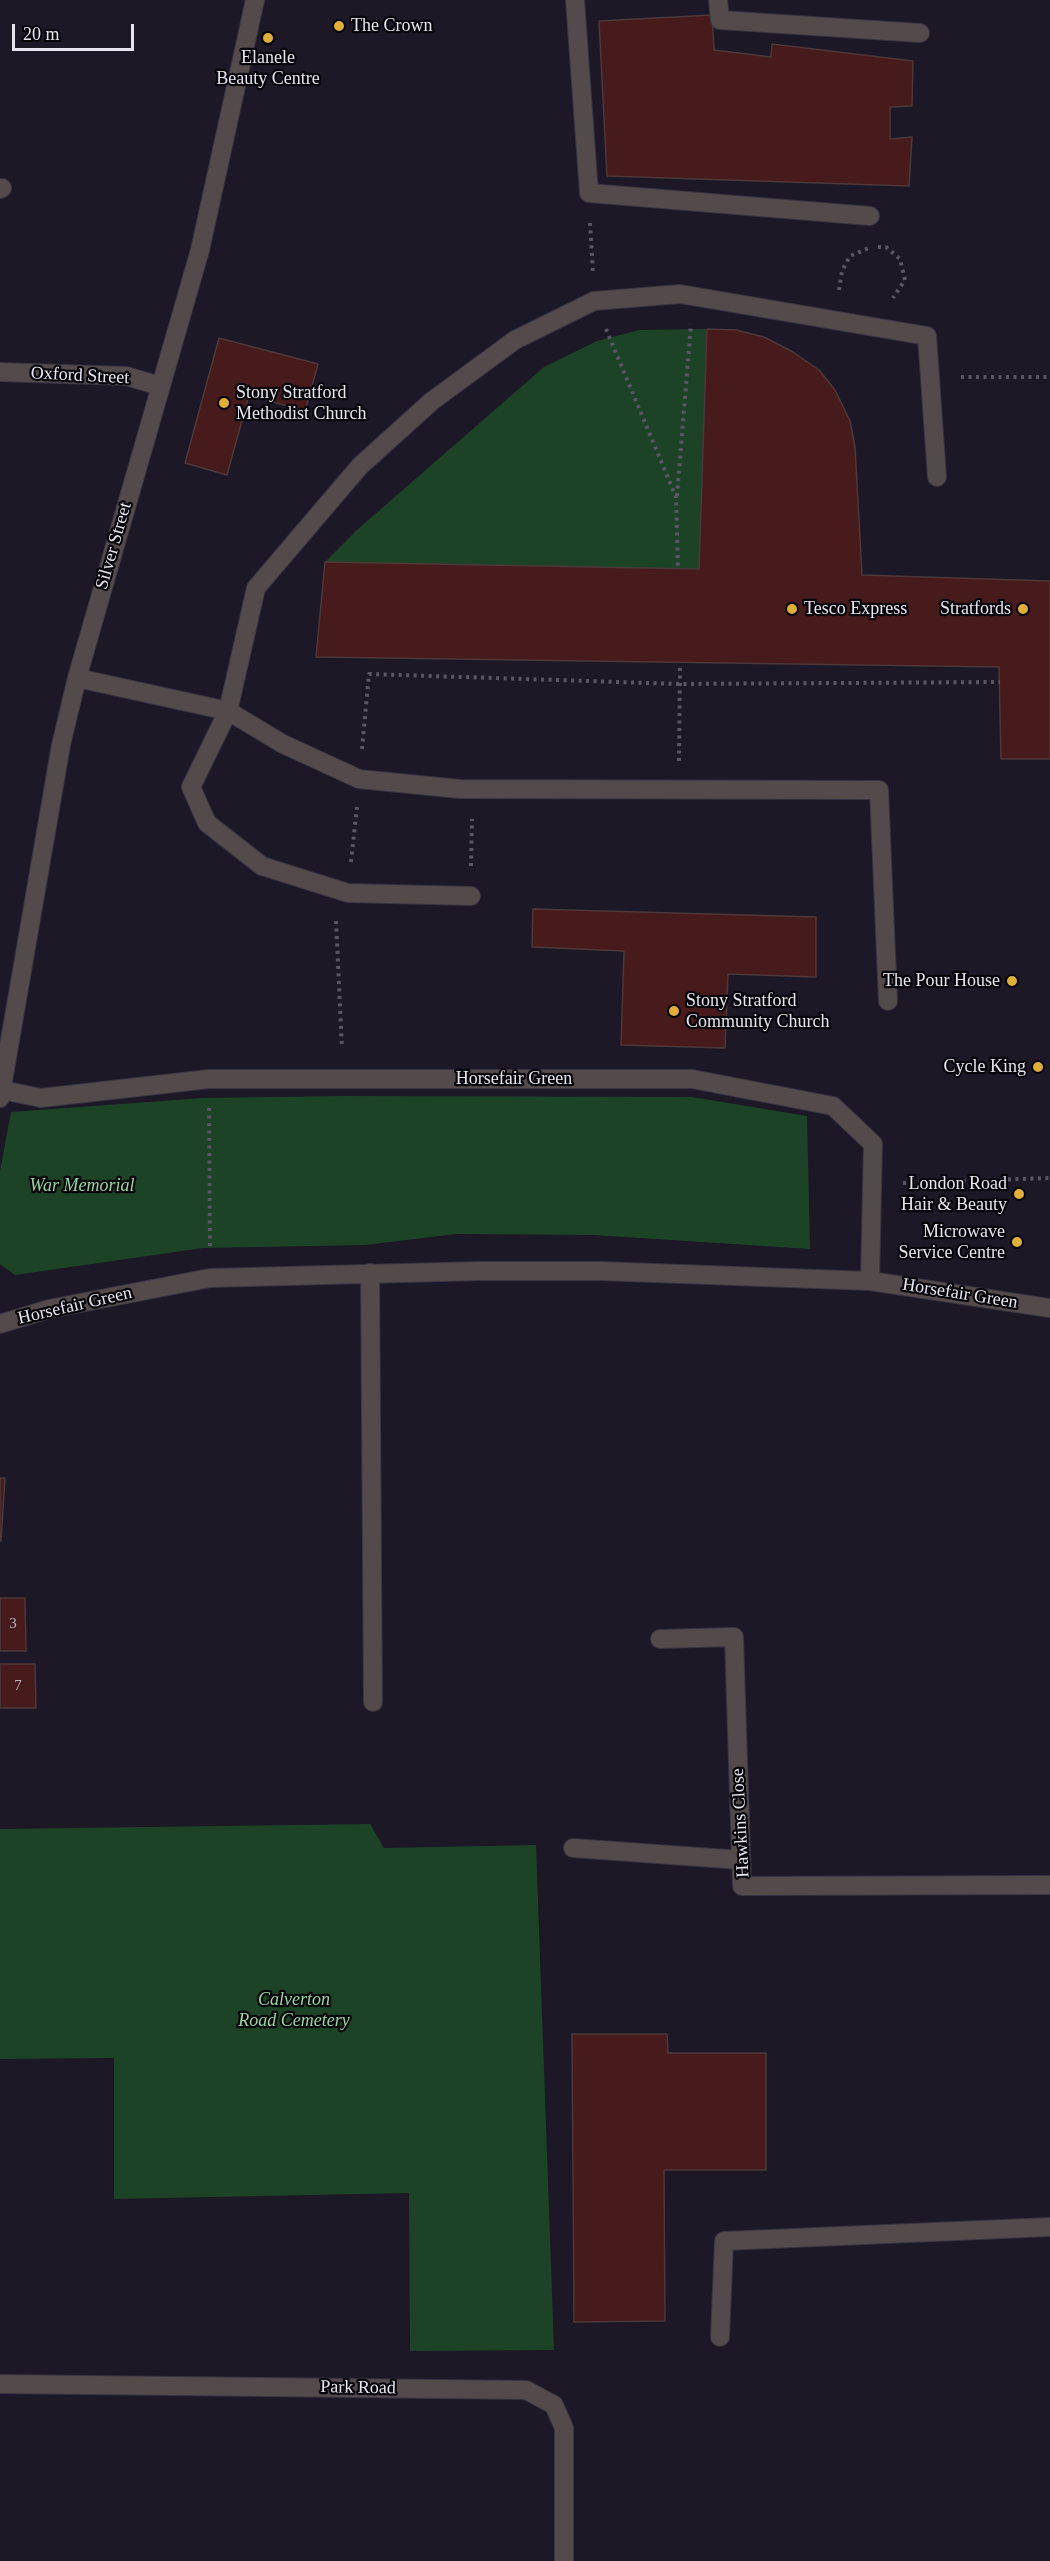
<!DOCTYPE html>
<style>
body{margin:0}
#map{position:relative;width:1050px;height:2561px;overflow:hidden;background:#1c1826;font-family:"Times New Roman",serif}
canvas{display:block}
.scale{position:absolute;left:12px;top:24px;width:122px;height:27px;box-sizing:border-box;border:3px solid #e7e4ee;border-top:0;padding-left:8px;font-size:18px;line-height:21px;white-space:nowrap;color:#e7e4ee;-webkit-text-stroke:4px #06050a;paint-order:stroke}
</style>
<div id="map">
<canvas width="1050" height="2561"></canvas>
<div class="scale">20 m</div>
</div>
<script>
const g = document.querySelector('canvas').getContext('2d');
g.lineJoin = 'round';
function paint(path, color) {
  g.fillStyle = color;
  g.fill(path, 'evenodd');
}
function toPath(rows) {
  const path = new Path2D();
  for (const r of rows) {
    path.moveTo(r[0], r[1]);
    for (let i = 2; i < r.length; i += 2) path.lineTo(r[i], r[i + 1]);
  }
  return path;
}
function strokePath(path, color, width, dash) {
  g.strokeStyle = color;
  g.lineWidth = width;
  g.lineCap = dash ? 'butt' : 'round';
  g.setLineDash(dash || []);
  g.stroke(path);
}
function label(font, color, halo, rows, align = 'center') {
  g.font = font + ' "Times New Roman",serif';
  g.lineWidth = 4.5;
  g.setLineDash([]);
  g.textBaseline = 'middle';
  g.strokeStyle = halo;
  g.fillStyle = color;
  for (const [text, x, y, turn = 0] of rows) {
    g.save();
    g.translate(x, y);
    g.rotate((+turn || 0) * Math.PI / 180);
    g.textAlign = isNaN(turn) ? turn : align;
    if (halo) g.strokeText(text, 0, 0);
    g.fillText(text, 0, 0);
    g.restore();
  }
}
paint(toPath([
 [707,329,699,569,325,562,358,529,544,367,597,341,639,330],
 [343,1096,692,1097,807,1116,810,1249,594,1235,456,1234,365,1245,203,1248,15,1275,0,1264,0,1171,11,1112,203,1098],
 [370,1824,384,1848,536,1845,554,2350,410,2351,409,2193,114,2199,114,2058,0,2059,0,1829]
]), '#1d4327');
const building = toPath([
 [712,15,714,50,771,57,772,44,913,61,912,106,890,107,890,139,912,137,909,186,607,176,599,21,712,15],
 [707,329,736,330,764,337,793,352,819,370,835,390,850,421,855,447,862,575,1050,581,1050,759,1001,759,999,667,316,657,325,562,699,569,707,329],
 [219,338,318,364,305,411,249,395,227,475,185,463,219,338],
 [533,909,816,917,816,977,728,974,725,1048,621,1045,624,951,532,947,533,909],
 [0,1478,5,1478,1,1541,0,1541,0,1478],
 [0,1598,25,1598,26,1651,0,1651,0,1598],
 [0,1664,35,1664,36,1708,0,1708,0,1664],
 [572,2034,667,2034,668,2053,766,2053,766,2170,664,2170,665,2321,574,2322,572,2034]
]);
paint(building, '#471a1c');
strokePath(building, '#4d3939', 1.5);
const minor = toPath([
 [575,0,589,193,870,216],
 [718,0,720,20,920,33],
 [0,189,2,188],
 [0,372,126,376,160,386],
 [77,678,228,711,283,744,359,779,460,789,879,790,888,1001],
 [471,896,348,893,262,866,207,823,191,787,228,711,256,588,360,466,432,401,515,340,594,301,680,294,927,336,937,477],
 [2,1090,41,1098,209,1079,692,1079,833,1106,873,1144,870,1281],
 [0,1098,61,745,77,678,200,250,255,0],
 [370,1273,373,1702],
 [0,1324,49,1309,210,1278,481,1271,600,1271,870,1281,1050,1308],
 [660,1639,734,1637,742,1886,1050,1885],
 [573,1848,741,1860],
 [720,2337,724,2241,1050,2227],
 [0,2384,526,2390,554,2405,564,2428,564,2561]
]);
strokePath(minor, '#383542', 20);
strokePath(toPath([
 [590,223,593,273],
 [878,247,886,247,900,259,905,280,893,298],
 [839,290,842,271,850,256,871,247],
 [606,329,676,497,678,570],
 [961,377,1050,377],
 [677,496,691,324],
 [362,749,369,674,680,684,1000,682],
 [679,761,680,666],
 [351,862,357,807],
 [471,866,472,819],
 [336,921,342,1048],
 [209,1108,210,1247],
 [903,1183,1050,1178]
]), '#5a5663', 4, [3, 4.5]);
strokePath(minor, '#534a4c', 18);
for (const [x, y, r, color] of [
 [339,26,6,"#dfb034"],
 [268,38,6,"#dfb034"],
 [224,403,6,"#dfb034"],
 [792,609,6,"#dfb034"],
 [1023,609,6,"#dfb034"],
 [1012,981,6,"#dfb034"],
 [674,1011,6,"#dfb034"],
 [1038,1067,6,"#dfb034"],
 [1019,1194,6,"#dfb034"],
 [1017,1242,6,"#dfb034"]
]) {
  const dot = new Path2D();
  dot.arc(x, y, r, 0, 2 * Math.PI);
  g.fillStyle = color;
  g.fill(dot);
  strokePath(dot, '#06050a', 2);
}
label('15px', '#bfb2ba', null, [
 ["3",13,1624],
 ["7",18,1686]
]);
label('18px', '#e7e4ee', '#06050a', [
 ["The Crown",351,26,"left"],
 ["Elanele",268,58,"center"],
 ["Beauty Centre",268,79,"center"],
 ["Stony Stratford",236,393,"left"],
 ["Methodist Church",236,414,"left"],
 ["Tesco Express",804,609,"left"],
 ["Stratfords",1011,609],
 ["The Pour House",1000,981],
 ["Stony Stratford",686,1001,"left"],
 ["Community Church",686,1022,"left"],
 ["Cycle King",1026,1067],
 ["London Road",1007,1184],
 ["Hair & Beauty",1007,1205],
 ["Microwave",1005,1232],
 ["Service Centre",1005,1253]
], 'right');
label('18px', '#e7e4ee', '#06050a', [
 ["Oxford Street",80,376,3],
 ["Silver Street",114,546,-74],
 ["Horsefair Green",514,1079],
 ["Horsefair Green",960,1294,9],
 ["Horsefair Green",75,1306,-13],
 ["Hawkins Close",741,1823,-93],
 ["Park Road",358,2388,1]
]);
label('italic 18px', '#95d7a3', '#06050a', [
 ["War Memorial",82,1186],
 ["Calverton",294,2000],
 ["Road Cemetery",294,2021]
]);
</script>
